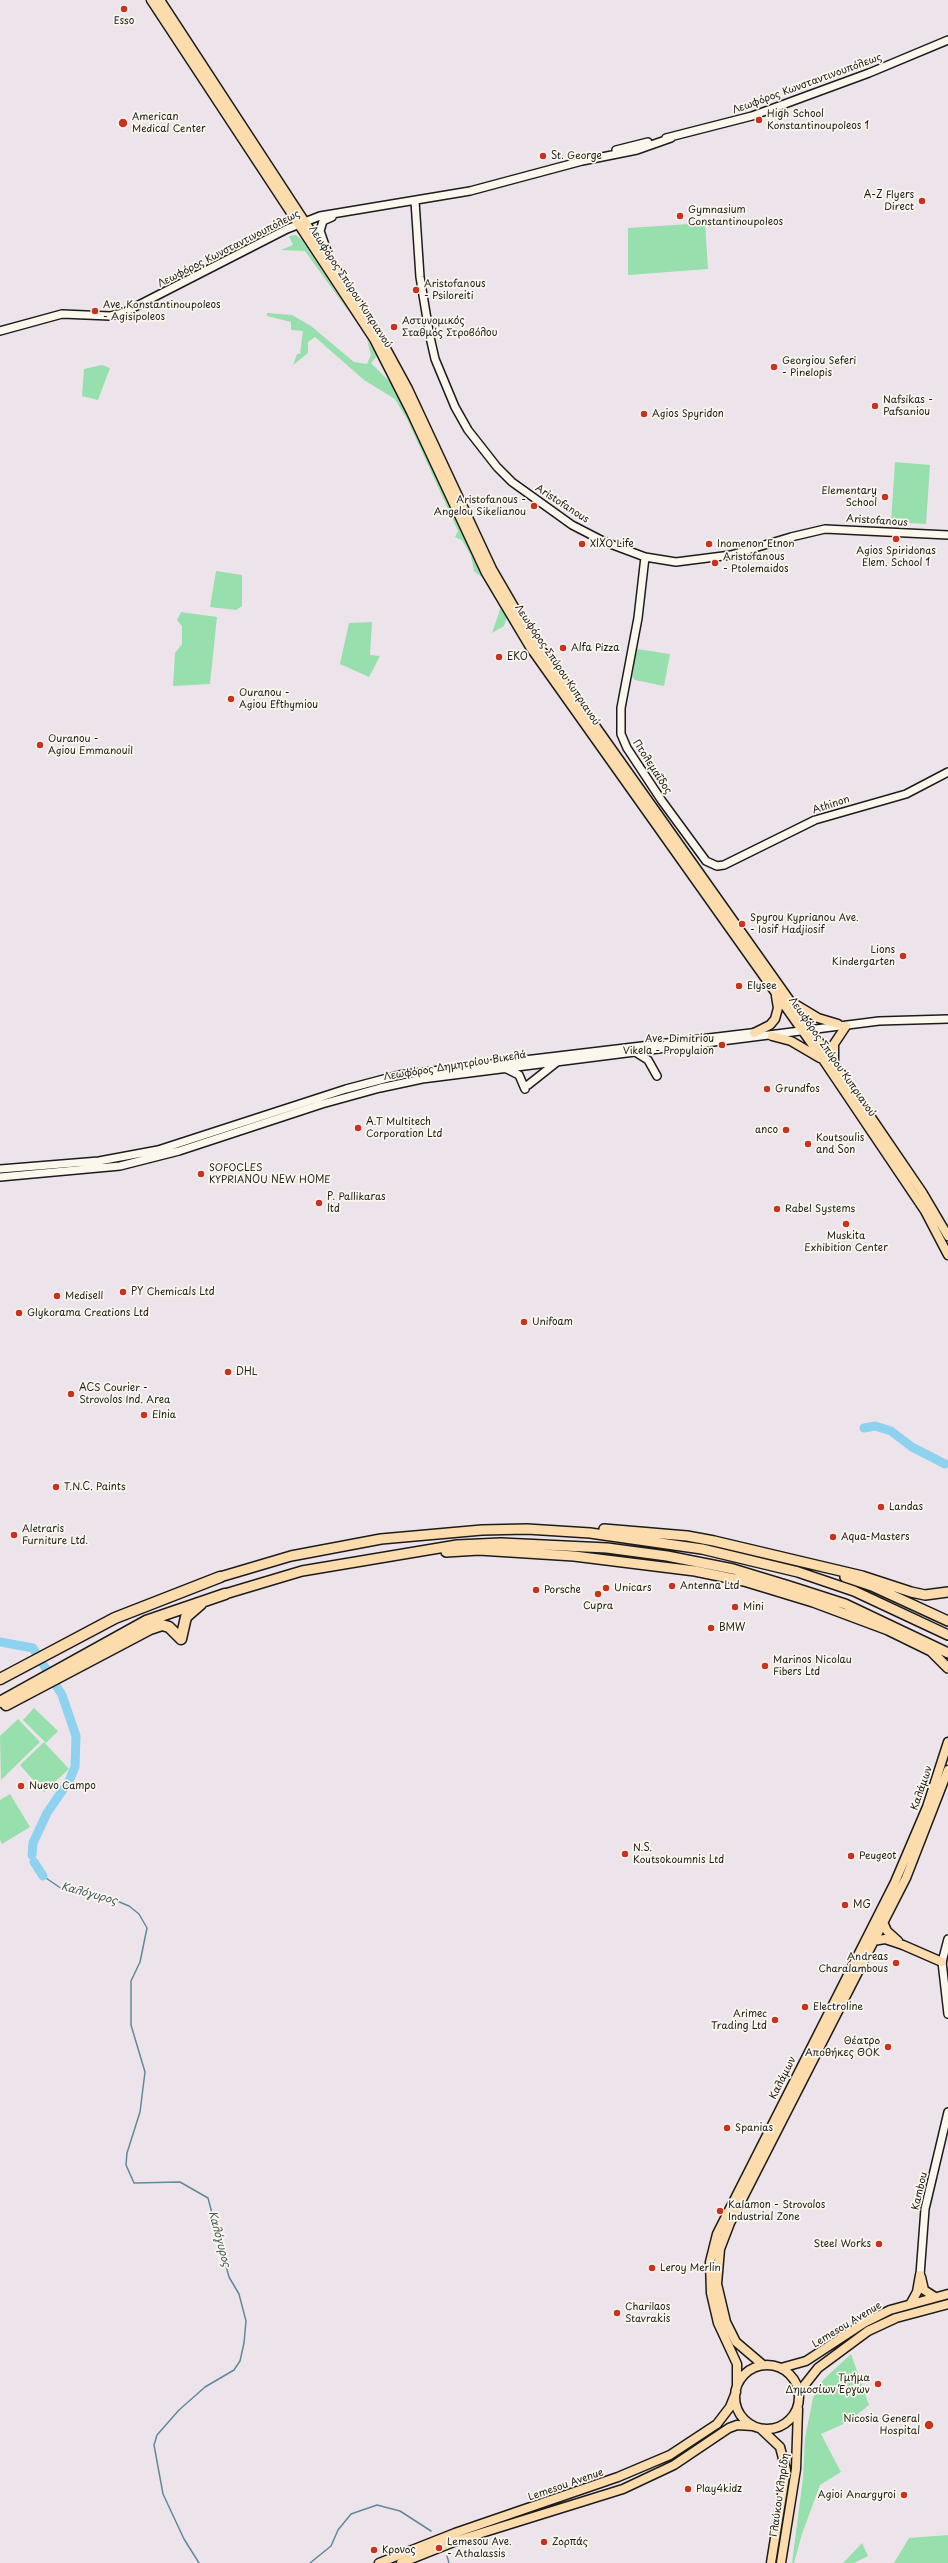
<!DOCTYPE html>
<meta charset="utf-8">
<style>
body{margin:0}
canvas{display:block;background:#ede4eb}
</style>
<canvas width="948" height="2563"></canvas>
<script>
const g = document.querySelector('canvas').getContext('2d');
g.lineJoin = 'round';
function paint(path, color) {
  g.fillStyle = color;
  g.fill(path, 'evenodd');
}
function toPath(rows) {
  const path = new Path2D();
  for (const r of rows) {
    if (r.length === 3) {
      path.moveTo(r[0] + r[2], r[1]);
      path.arc(r[0], r[1], r[2], 0, 2 * Math.PI);
      continue;
    }
    path.moveTo(r[0], r[1]);
    for (let i = 2; i < r.length; i += 2) path.lineTo(r[i], r[i + 1]);
  }
  return path;
}
function strokePath(path, color, width, dash) {
  g.strokeStyle = color;
  g.lineWidth = width;
  g.lineCap = dash ? 'butt' : 'round';
  g.setLineDash(dash || []);
  g.stroke(path);
}
function label(font, color, halo, rows, align = 'center') {
  g.font = font + ' "Playpen Sans",sans-serif';
  g.lineWidth = 3.5;
  g.setLineDash([]);
  g.textBaseline = 'middle';
  g.strokeStyle = halo;
  g.fillStyle = color;
  for (const [text, x, y, turn = 0] of rows) {
    g.save();
    g.translate(x, y);
    g.rotate((+turn || 0) * Math.PI / 180);
    g.textAlign = isNaN(turn) ? turn : align;
    if (halo) g.strokeText(text, 0, 0);
    g.fillText(text, 0, 0);
    g.restore();
  }
}
paint(toPath([
 [705,223,708,269,628,275,628,228],
 [296,235,302,240,354,319,305,251,281,250,293,245,289,236],
 [267,313,292,315,311,326,354,362,367,364,371,355,367,340,377,356,371,363,395,387,457,520,507,617,504,626,492,633,501,607,482,577,474,571,471,556,462,540,455,537,458,531,408,421,395,399,364,380,315,337,308,342,308,353,293,365,297,354,300,354,303,331,291,330,291,322,267,316],
 [102,365,110,368,98,400,82,396,84,369],
 [895,462,930,465,926,524,891,522],
 [216,571,242,575,242,606,236,610,210,607],
 [181,612,217,617,210,684,173,686,175,653,182,644,182,626,177,620],
 [372,622,370,655,380,656,369,677,340,664,349,623],
 [637,649,670,654,664,686,635,680,632,677],
 [34,1708,58,1731,46,1743,23,1720],
 [18,1719,40,1742,1,1780,0,1736],
 [44,1742,69,1769,44,1792,20,1765],
 [10,1794,30,1827,2,1844,0,1840,0,1800],
 [851,2354,869,2405,848,2422,821,2434,841,2472,820,2485,802,2534,794,2563,792,2563,803,2478,805,2438,813,2398,823,2380],
 [948,2535,948,2563,894,2563,909,2538],
 [862,2543,868,2556,854,2563,843,2563]
]), '#97dfad');
strokePath(toPath([
 [43,1876,62,1889,110,1898,129,1906,139,1914,147,1928,140,1962,131,1981,131,2025,145,2072,140,2112,127,2153,126,2165,134,2183,180,2182,208,2198,229,2277,239,2294,246,2321,244,2343,240,2361,234,2370,205,2387,179,2410,157,2435,154,2445,163,2494,184,2539,199,2563],
 [447,2556,449,2563],
 [310,2563,331,2546,338,2530,351,2514,377,2505,400,2511,431,2531]
]), '#61899b', 1.5);
strokePath(toPath([
 [864,1428,875,1426,891,1431,912,1447,945,1464],
 [0,1642,33,1648,62,1695,76,1736,75,1767,69,1781,47,1813,33,1843,32,1855],
 [34,1862,43,1876]
]), '#8fd2f0', 9);
const tertiary = toPath([
 [666,138,752,116,869,73,948,40],
 [616,150,648,142],
 [415,201,420,277,430,337,435,359,455,407,468,430,497,467,512,482,572,525,605,542,645,557,676,562,731,555,791,537,825,529,948,535],
 [327,251,320,231,323,221,332,217],
 [0,331,62,314,110,316,123,313,287,229,320,216,470,191,582,161,637,150,671,138],
 [645,557,638,618,621,708,621,734,627,748,662,801,706,861,717,866,724,865,815,820,906,794,948,772],
 [948,1939,942,1962,948,2014],
 [920,2275,925,2209,948,2112]
]);
const secondary = toPath([
 [637,1053,648,1060,657,1076],
 [507,1069,519,1075,525,1089],
 [528,1085,557,1062],
 [0,1169,99,1161,158,1150,346,1089,399,1075,759,1032],
 [0,1177,120,1166,179,1151,322,1104,380,1088,422,1079,879,1021,948,1019]
]);
const primary = toPath([
 [151,0,374,339,411,412,486,573,530,647,824,1061,925,1211,948,1255],
 [160,0,378,334,408,389,492,569,528,631,834,1063,922,1192,948,1236],
 [793,1003,818,1018,838,1024],
 [754,1033,770,1025,775,1019,778,1008,776,996],
 [772,1036,791,1041,820,1058],
 [834,1062,834,1044,846,1026],
 [883,1922,887,1931,898,1941],
 [873,1941,885,1939,903,1945,942,1962],
 [921,2277,924,2290,935,2297],
 [911,2303,917,2292,920,2275],
 [763,2365,736,2342,726,2322,717,2284,720,2249,730,2223,906,1878,948,1770],
 [767,2397,32],
 [781,2368,806,2361,864,2323,890,2310,948,2294],
 [737,2386,737,2364,718,2323,711,2293,710,2262,717,2234,895,1882,927,1807,948,1742],
 [799,2392,818,2368,868,2331,896,2318,948,2304],
 [761,2429,780,2447,786,2470,771,2563],
 [379,2563,455,2533,618,2477,670,2455,717,2424,730,2407,736,2392],
 [401,2563,459,2540,623,2489,674,2465,729,2428,737,2425,753,2426],
 [781,2563,796,2469,798,2409]
]);
const trunk = toPath([
 [604,1529,687,1536,714,1541,862,1576,911,1592,925,1595,948,1592],
 [446,1552,479,1550,574,1556,695,1571,744,1581,813,1602,888,1630,931,1651,948,1668],
 [220,1577,291,1556,381,1539,482,1530,527,1529,590,1533,702,1549,798,1572,854,1591,948,1635],
 [845,1577,872,1586,948,1621],
 [225,1594,302,1571,457,1545,501,1543,607,1548,667,1556,733,1569,789,1586,845,1604,948,1653]
]);
const motorway = toPath([
 [181,1639,186,1617,201,1604],
 [0,1679,115,1618,220,1577],
 [0,1702,146,1621,225,1594],
 [6,1705,150,1629,162,1625,169,1627,181,1639]
]);
strokePath(tertiary, '#1c1c1c', 10);
strokePath(secondary, '#1c1c1c', 10);
strokePath(primary, '#1c1c1c', 11);
strokePath(trunk, '#1c1c1c', 12);
strokePath(motorway, '#1c1c1c', 13);
strokePath(tertiary, '#fbf7ec', 7);
strokePath(secondary, '#fbf7ec', 7);
strokePath(primary, '#fcdcac', 8);
strokePath(trunk, '#fcdcac', 9);
strokePath(motorway, '#fcdcac', 10);
for (const [x, y, r, color] of [
 [124,9,4,"#c8321e"],
 [759,120,4,"#c8321e"],
 [123,123,5,"#c8321e"],
 [543,156,4,"#c8321e"],
 [922,201,4,"#c8321e"],
 [680,216,4,"#c8321e"],
 [416,290,4,"#c8321e"],
 [95,311,4,"#c8321e"],
 [394,327,4,"#c8321e"],
 [774,367,4,"#c8321e"],
 [875,406,4,"#c8321e"],
 [644,414,4,"#c8321e"],
 [885,497,4,"#c8321e"],
 [534,506,4,"#c8321e"],
 [896,539,4,"#c8321e"],
 [582,544,4,"#c8321e"],
 [709,544,4,"#c8321e"],
 [715,563,4,"#c8321e"],
 [563,648,4,"#c8321e"],
 [499,657,4,"#c8321e"],
 [231,699,4,"#c8321e"],
 [40,745,4,"#c8321e"],
 [742,924,4,"#c8321e"],
 [903,956,4,"#c8321e"],
 [739,986,4,"#c8321e"],
 [722,1045,4,"#c8321e"],
 [767,1089,4,"#c8321e"],
 [358,1128,4,"#c8321e"],
 [786,1130,4,"#c8321e"],
 [808,1144,4,"#c8321e"],
 [201,1174,4,"#c8321e"],
 [319,1203,4,"#c8321e"],
 [777,1209,4,"#c8321e"],
 [846,1224,4,"#c8321e"],
 [123,1292,4,"#c8321e"],
 [57,1296,4,"#c8321e"],
 [19,1313,4,"#c8321e"],
 [524,1322,4,"#c8321e"],
 [228,1372,4,"#c8321e"],
 [71,1394,4,"#c8321e"],
 [144,1415,4,"#c8321e"],
 [56,1487,4,"#c8321e"],
 [881,1507,4,"#c8321e"],
 [14,1535,4,"#c8321e"],
 [833,1537,4,"#c8321e"],
 [672,1586,4,"#c8321e"],
 [606,1588,4,"#c8321e"],
 [536,1590,4,"#c8321e"],
 [598,1594,4,"#c8321e"],
 [735,1607,4,"#c8321e"],
 [711,1628,4,"#c8321e"],
 [765,1666,4,"#c8321e"],
 [21,1786,4,"#c8321e"],
 [625,1854,4,"#c8321e"],
 [851,1856,4,"#c8321e"],
 [845,1905,4,"#c8321e"],
 [896,1963,4,"#c8321e"],
 [805,2007,4,"#c8321e"],
 [775,2020,4,"#c8321e"],
 [888,2047,4,"#c8321e"],
 [727,2128,4,"#c8321e"],
 [720,2211,4,"#c8321e"],
 [879,2244,4,"#c8321e"],
 [652,2268,4,"#c8321e"],
 [617,2313,4,"#c8321e"],
 [878,2384,4,"#c8321e"],
 [929,2425,5,"#c8321e"],
 [688,2489,4,"#c8321e"],
 [904,2495,4,"#c8321e"],
 [544,2542,4,"#c8321e"],
 [439,2548,4,"#c8321e"],
 [374,2550,4,"#c8321e"]
]) {
  const dot = new Path2D();
  dot.arc(x, y, r, 0, 2 * Math.PI);
  g.fillStyle = color;
  g.fill(dot);
  strokePath(dot, '#fbf7ec', 1.5);
}
label('10px', '#1c1c1c', '#fbf7ec', [
 ["Esso",124,21,"center"],
 ["High School",767,114],
 ["Konstantinoupoleos 1",767,126],
 ["American",132,117],
 ["Medical Center",132,129],
 ["St. George",551,156],
 ["A-Z Flyers",914,195,"right"],
 ["Direct",914,207,"right"],
 ["Gymnasium",688,210],
 ["Constantinoupoleos",688,222],
 ["Aristofanous",424,284],
 ["- Psiloreiti",424,296],
 ["Ave. Konstantinoupoleos",103,305],
 ["- Agisipoleos",103,317],
 ["Αστυνομικός",402,321],
 ["Σταθμός Στροβόλου",402,333],
 ["Georgiou Seferi",782,361],
 ["- Pinelopis",782,373],
 ["Nafsikas -",883,400],
 ["Pafsaniou",883,412],
 ["Agios Spyridon",652,414],
 ["Elementary",877,491,"right"],
 ["School",877,503,"right"],
 ["Aristofanous -",526,500,"right"],
 ["Angelou Sikelianou",526,512,"right"],
 ["XIXO Life",590,544],
 ["Inomenon Etnon",717,544],
 ["Agios Spiridonas",896,551,"center"],
 ["Elem. School 1",896,563,"center"],
 ["Aristofanous",723,557],
 ["- Ptolemaidos",723,569],
 ["Alfa Pizza",571,648],
 ["EKO",507,657],
 ["Ouranou -",239,693],
 ["Agiou Efthymiou",239,705],
 ["Ouranou -",48,739],
 ["Agiou Emmanouil",48,751],
 ["Spyrou Kyprianou Ave.",750,918],
 ["- Iosif Hadjiosif",750,930],
 ["Lions",895,950,"right"],
 ["Kindergarten",895,962,"right"],
 ["Elysee",747,986],
 ["Ave. Dimitriou",714,1039,"right"],
 ["Vikela - Propylaion",714,1051,"right"],
 ["Grundfos",775,1089],
 ["A.T Multitech",366,1122],
 ["Corporation Ltd",366,1134],
 ["anco",778,1130,"right"],
 ["Koutsoulis",816,1138],
 ["and Son",816,1150],
 ["SOFOCLES",209,1168],
 ["KYPRIANOU NEW HOME",209,1180],
 ["P. Pallikaras",327,1197],
 ["ltd",327,1209],
 ["Rabel Systems",785,1209],
 ["Muskita",846,1236,"center"],
 ["Exhibition Center",846,1248,"center"],
 ["PY Chemicals Ltd",131,1292],
 ["Medisell",65,1296],
 ["Glykorama Creations Ltd",27,1313],
 ["Unifoam",532,1322],
 ["DHL",236,1372],
 ["ACS Courier -",79,1388],
 ["Strovolos Ind. Area",79,1400],
 ["Elnia",152,1415],
 ["T.N.C. Paints",64,1487],
 ["Landas",889,1507],
 ["Aletraris",22,1529],
 ["Furniture Ltd.",22,1541],
 ["Aqua-Masters",841,1537],
 ["Antenna Ltd",680,1586],
 ["Unicars",614,1588],
 ["Porsche",544,1590],
 ["Cupra",598,1606,"center"],
 ["Mini",743,1607],
 ["BMW",719,1628],
 ["Marinos Nicolau",773,1660],
 ["Fibers Ltd",773,1672],
 ["Nuevo Campo",29,1786],
 ["N.S.",633,1848],
 ["Koutsokoumnis Ltd",633,1860],
 ["Peugeot",859,1856],
 ["MG",853,1905],
 ["Andreas",888,1957,"right"],
 ["Charalambous",888,1969,"right"],
 ["Electroline",813,2007],
 ["Arimec",767,2014,"right"],
 ["Trading Ltd",767,2026,"right"],
 ["Θέατρο",880,2041,"right"],
 ["Αποθήκες ΘΟΚ",880,2053,"right"],
 ["Spanias",735,2128],
 ["Kalamon - Strovolos",728,2205],
 ["Industrial Zone",728,2217],
 ["Steel Works",871,2244,"right"],
 ["Leroy Merlin",660,2268],
 ["Charilaos",625,2307],
 ["Stavrakis",625,2319],
 ["Τμήμα",870,2378,"right"],
 ["Δημοσίων Έργων",870,2390,"right"],
 ["Nicosia General",920,2419,"right"],
 ["Hospital",920,2431,"right"],
 ["Play4kidz",696,2489],
 ["Agioi Anargyroi",896,2495,"right"],
 ["Lemesou Ave.",447,2542],
 ["- Athalassis",447,2554],
 ["Ζορπάς",552,2542],
 ["Κρονος",382,2550]
], 'left');
label('10px', '#1c1c1c', '#fbf7ec', [
 ["Λεωφόρος Κωνσταντινουπόλεως",807,84,-20],
 ["Λεωφόρος Κωνσταντινουπόλεως",229,249,-27],
 ["Λεωφόρος Σπύρου Κυπριανού",350,287,57],
 ["Aristofanous",562,504,33],
 ["Aristofanous",877,521,4],
 ["Λεωφόρος Σπύρου Κυπριανού",557,665,56],
 ["Πτολεμαΐδος",652,767,57],
 ["Athinon",831,805,-18],
 ["Λεωφόρος Σπύρου Κυπριανού",832,1057,55],
 ["Λεωφόρος Δημητρίου Βικελά",455,1066,-9],
 ["Καλάμων",922,1788,-71],
 ["Καλάμων",783,2078,-63],
 ["Kambou",920,2191,-77],
 ["Lemesou Avenue",847,2325,-31],
 ["Lemesou Avenue",566,2485,-19],
 ["Γλαύκου Κληρίδη",780,2495,-82]
]);
label('italic 11px', '#445c66', '#fbf7ec', [
 ["Καλόγυρος",89,1894,15],
 ["Καλόγυρος",219,2239,75]
]);
</script>
